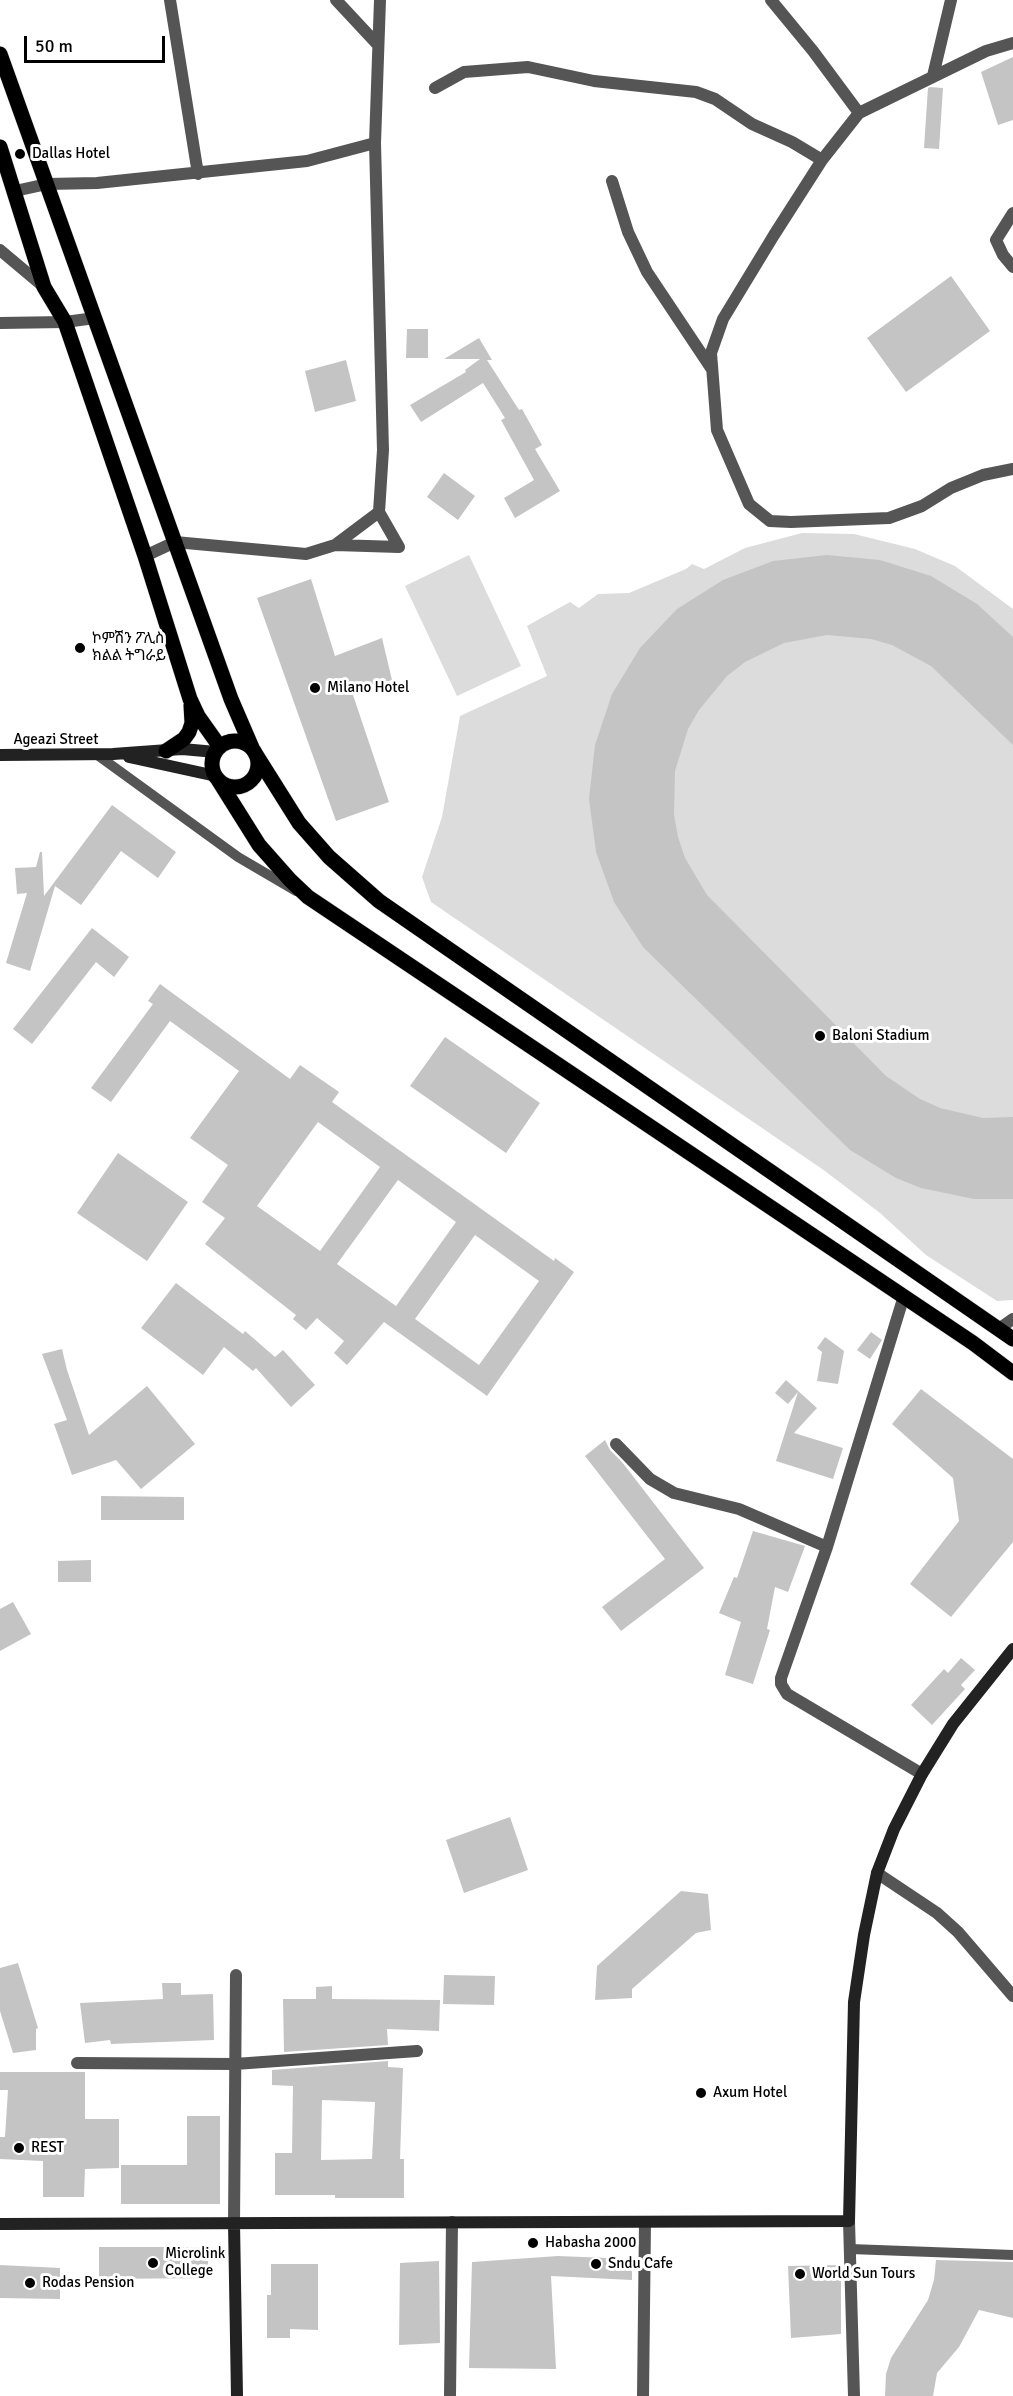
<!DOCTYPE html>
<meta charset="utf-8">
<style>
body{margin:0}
#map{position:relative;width:1013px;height:2396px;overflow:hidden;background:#fff;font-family:Signika,sans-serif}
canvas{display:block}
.scale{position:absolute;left:24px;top:36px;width:141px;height:27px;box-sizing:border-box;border:3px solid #000;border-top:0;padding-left:8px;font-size:18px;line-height:21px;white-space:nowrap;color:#000;-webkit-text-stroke:4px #fff;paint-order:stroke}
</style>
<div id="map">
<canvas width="1013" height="2396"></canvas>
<div class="scale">50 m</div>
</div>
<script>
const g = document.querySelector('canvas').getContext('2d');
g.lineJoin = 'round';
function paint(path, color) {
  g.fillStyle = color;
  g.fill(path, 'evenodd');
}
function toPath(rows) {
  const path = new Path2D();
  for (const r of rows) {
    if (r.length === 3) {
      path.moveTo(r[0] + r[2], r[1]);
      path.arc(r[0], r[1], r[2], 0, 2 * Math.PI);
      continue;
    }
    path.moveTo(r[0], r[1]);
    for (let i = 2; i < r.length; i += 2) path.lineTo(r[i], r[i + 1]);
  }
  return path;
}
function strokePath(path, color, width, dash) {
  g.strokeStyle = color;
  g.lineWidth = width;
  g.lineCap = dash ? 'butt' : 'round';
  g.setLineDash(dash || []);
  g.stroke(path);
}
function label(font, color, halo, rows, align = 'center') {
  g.font = font + ' Signika,"Noto Sans Ethiopic",sans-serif';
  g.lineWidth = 6;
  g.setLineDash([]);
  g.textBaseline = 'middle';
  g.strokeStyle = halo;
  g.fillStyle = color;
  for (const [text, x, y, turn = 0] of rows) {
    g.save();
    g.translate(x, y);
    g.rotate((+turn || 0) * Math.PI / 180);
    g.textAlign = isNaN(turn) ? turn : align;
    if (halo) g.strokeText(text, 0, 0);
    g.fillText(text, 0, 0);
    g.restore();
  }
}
paint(toPath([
 [802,533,854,534,915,549,955,566,1013,609,1013,1300,997,1301,926,1255,880,1213,825,1171,431,902,422,877,442,817,460,716,547,676,527,626,570,602,579,608,598,594,629,593,686,569,692,564,704,569,745,548],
 [469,555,521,666,457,696,405,586]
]), '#dcdcdc');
paint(toPath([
 [1013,57,1013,120,998,125,981,72],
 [930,87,943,88,939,149,924,148,928,88],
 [951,276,990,331,906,392,867,338],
 [407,329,428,329,428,358,406,358],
 [479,338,492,360,487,360,519,410,522,409,542,445,535,449,560,491,515,518,504,498,534,480,501,420,505,418,483,383,421,422,410,405,466,372,465,370,480,359,444,359],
 [346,360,356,401,315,412,305,371],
 [444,473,475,496,458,520,427,497],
 [827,555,880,560,931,576,977,604,1013,637,1013,745,931,666,892,645,871,639,827,635,784,643,745,662,727,676,699,710,688,729,675,771,674,815,678,837,685,858,707,895,886,1076,920,1099,940,1108,983,1118,1013,1117,1013,1199,974,1199,921,1188,896,1178,850,1150,643,947,614,902,596,852,589,799,595,745,612,694,640,648,677,609,723,580,773,561],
 [311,579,335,656,382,638,392,680,352,692,389,802,336,821,257,598],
 [112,805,176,852,158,878,121,851,81,905,55,886,30,971,6,963,27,893,17,894,15,868,36,867,40,852,42,852,44,896],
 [92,928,129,957,114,977,96,962,32,1044,13,1029],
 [160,984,290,1079,300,1065,339,1092,332,1102,554,1261,555,1258,574,1272,487,1396,384,1322,347,1365,334,1353,344,1341,317,1318,306,1330,293,1319,296,1315,205,1244,225,1218,202,1202,228,1165,190,1138,239,1071,170,1021,111,1102,91,1088,153,1004,148,1001],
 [318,1122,380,1167,320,1251,257,1206],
 [398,1180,456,1222,396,1306,337,1264],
 [475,1235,539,1281,479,1365,415,1319],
 [445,1037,540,1103,506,1153,410,1086],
 [118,1153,188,1202,147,1261,77,1213],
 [176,1283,243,1334,245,1331,275,1357,283,1350,315,1385,291,1407,256,1368,253,1371,224,1347,203,1375,141,1328],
 [871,1332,882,1340,870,1359,857,1350],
 [825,1337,844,1351,838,1384,817,1381,822,1352,817,1348],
 [62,1349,67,1370,89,1435,147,1386,195,1444,141,1489,116,1460,72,1475,54,1424,67,1420,42,1354],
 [786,1380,817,1408,794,1433,843,1448,833,1479,776,1461,798,1392,788,1404,775,1393],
 [921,1389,1013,1459,1013,1542,951,1617,910,1584,959,1521,953,1478,892,1424],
 [605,1440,610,1450,622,1462,704,1568,621,1631,602,1607,665,1559,585,1456],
 [101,1496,184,1497,184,1520,101,1520],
 [753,1531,805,1546,788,1592,775,1587,767,1629,770,1630,753,1684,725,1675,741,1622,719,1613,734,1577,737,1578],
 [91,1560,91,1582,58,1582,58,1561],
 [13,1602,31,1634,0,1651,0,1609],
 [961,1658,975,1670,961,1685,965,1689,932,1725,911,1705,944,1669,948,1673],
 [510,1817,528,1870,464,1893,446,1840],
 [681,1891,708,1894,711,1930,696,1933,632,1989,632,1998,595,2000,597,1966],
 [18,1963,38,2028,36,2029,36,2050,13,2053,0,2011,0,1968],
 [444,1975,495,1976,494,2005,443,2004],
 [162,1983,181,1983,181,1995,213,1994,214,2040,111,2044,110,2040,85,2043,80,2003,163,1999],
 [332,1986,332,1999,440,2000,439,2031,387,2029,388,2045,284,2052,283,1999,316,1999,316,1987],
 [388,2061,388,2067,403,2068,400,2159,404,2159,404,2198,335,2198,335,2195,275,2195,275,2153,292,2153,293,2086,272,2085,272,2070],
 [322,2100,375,2102,372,2159,321,2160],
 [0,2072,85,2072,85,2119,119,2119,119,2168,85,2169,84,2197,43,2197,43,2161,0,2159,0,2137,5,2137,8,2090,0,2090],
 [187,2116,220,2116,220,2204,121,2204,121,2165,187,2165],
 [99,2247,208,2247,208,2278,99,2279],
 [558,2256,632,2259,632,2280,551,2276,556,2369,469,2368,472,2262],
 [936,2260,1013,2262,1013,2318,979,2310,959,2347,937,2373,933,2396,885,2396,886,2374,891,2358,928,2300,934,2280],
 [439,2261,440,2343,399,2345,400,2263],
 [271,2264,318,2264,318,2330,290,2329,290,2338,267,2338,267,2295,271,2295],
 [0,2265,60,2268,60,2299,0,2298],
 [841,2265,841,2334,791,2338,788,2266]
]), '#c4c4c4');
const primary = toPath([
 [0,54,231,699,253,750],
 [0,147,44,287,65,322,145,556,190,699,198,716,220,747],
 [235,764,23],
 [166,751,184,739,189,732,192,723,191,705],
 [255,753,299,823,329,857,379,901,1013,1339],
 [217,778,259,845,290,880,308,897,973,1343,1013,1373]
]);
strokePath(primary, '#dbdbdb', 16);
strokePath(toPath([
 [96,754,238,857,296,891],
 [850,2249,1013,2255]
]), '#555', 10);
strokePath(toPath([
 [170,0,198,174],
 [336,0,378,45],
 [380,0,375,143,383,450,379,512,399,547],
 [771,0,813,51,859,113],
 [1013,43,986,51,859,113,822,160,774,235,723,319,711,353,717,430,749,504,770,521,791,522,889,518,922,506,951,488,983,475,1013,469],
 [933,76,951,0],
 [435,88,464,72,528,67,594,81,696,92,715,99,752,124,792,142,822,160],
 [612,181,628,232,647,272,711,368],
 [15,191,47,184,97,183,307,161,375,143],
 [1013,213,996,240,1003,255,1013,267],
 [0,250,44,287],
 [0,323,65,322,95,318],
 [335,545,399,547],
 [145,556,175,542,306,554,335,545,379,512],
 [903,1299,827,1547,781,1678,781,1684,787,1694,922,1774],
 [999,1329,1013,1319],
 [616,1444,650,1479,674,1493,739,1509,827,1547],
 [877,1873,937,1913,958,1932,1013,1996],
 [77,2063,235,2064,417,2051],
 [849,2221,854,2396],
 [234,2223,236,1975],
 [450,2396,452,2222],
 [643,2396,645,2222]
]), '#555', 12);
strokePath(toPath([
 [0,755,113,754,182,749,216,752],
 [129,757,216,776],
 [234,2223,237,2396],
 [0,2224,849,2221,854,2002,864,1935,877,1873,894,1829,922,1774,953,1724,1013,1649]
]), '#222', 12);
strokePath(primary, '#000', 15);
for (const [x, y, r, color] of [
 [20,154,6,"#000"],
 [80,648,6,"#000"],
 [315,688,6,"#000"],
 [820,1036,6,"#000"],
 [701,2093,6,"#000"],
 [19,2148,6,"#000"],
 [533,2243,6,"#000"],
 [153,2263,6,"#000"],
 [596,2264,6,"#000"],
 [800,2274,6,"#000"],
 [30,2283,6,"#000"]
]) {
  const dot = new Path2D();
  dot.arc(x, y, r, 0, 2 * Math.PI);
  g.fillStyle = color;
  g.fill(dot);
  strokePath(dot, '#fff', 2);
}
label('15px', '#000', '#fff', [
 ["Dallas Hotel",32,154],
 ["ኮምሽን ፖሊስ",92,639],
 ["ክልል ትግራይ",92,656],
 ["Milano Hotel",327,688],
 ["Baloni Stadium",832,1036],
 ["Axum Hotel",713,2093],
 ["REST",31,2148],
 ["Habasha 2000",545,2243],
 ["Microlink",165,2254],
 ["College",165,2271],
 ["Sndu Cafe",608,2264],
 ["World Sun Tours",812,2274],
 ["Rodas Pension",42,2283]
], 'left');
label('15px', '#000', '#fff', [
 ["Ageazi Street",56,740]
]);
</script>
